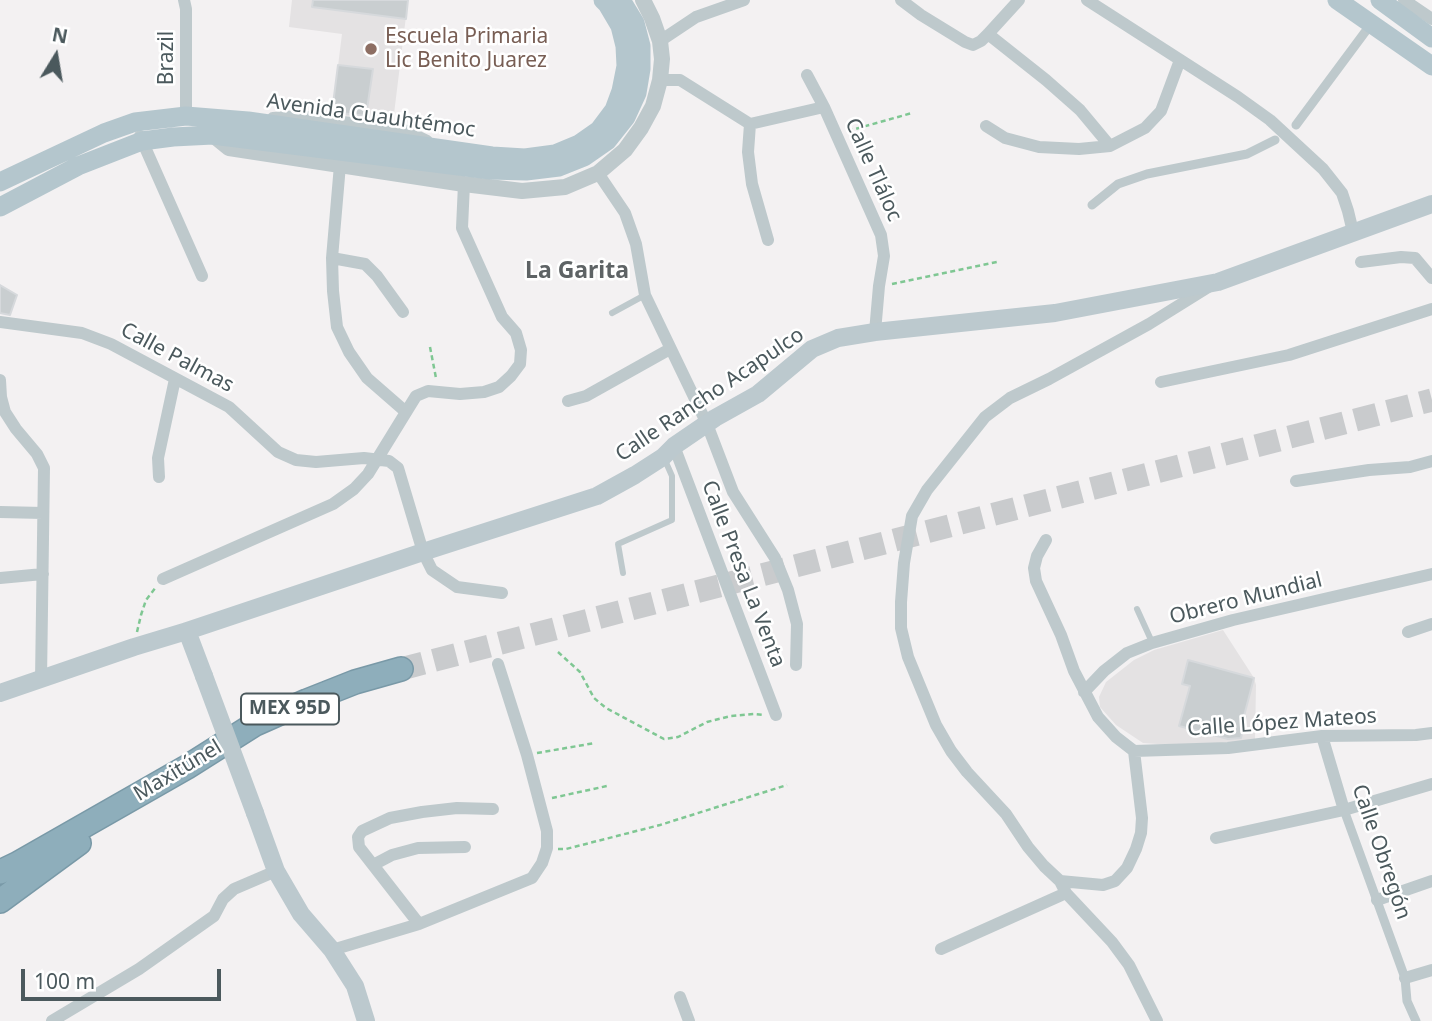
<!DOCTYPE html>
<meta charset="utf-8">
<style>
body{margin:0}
#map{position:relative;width:1432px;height:1021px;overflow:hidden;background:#f3f1f2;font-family:"Noto Sans",sans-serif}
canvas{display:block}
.north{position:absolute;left:21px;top:21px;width:70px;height:70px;-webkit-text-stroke:5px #fff;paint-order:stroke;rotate:11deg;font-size:19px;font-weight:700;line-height:28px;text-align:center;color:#4b595d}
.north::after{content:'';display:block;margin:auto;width:24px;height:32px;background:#4b595d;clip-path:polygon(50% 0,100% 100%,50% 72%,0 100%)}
.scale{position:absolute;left:21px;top:969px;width:200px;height:32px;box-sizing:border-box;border:4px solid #4b595d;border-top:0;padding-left:9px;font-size:21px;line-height:24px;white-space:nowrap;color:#4b595d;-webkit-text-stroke:5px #fff;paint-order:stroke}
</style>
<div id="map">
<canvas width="1432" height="1021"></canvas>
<div class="north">N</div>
<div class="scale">100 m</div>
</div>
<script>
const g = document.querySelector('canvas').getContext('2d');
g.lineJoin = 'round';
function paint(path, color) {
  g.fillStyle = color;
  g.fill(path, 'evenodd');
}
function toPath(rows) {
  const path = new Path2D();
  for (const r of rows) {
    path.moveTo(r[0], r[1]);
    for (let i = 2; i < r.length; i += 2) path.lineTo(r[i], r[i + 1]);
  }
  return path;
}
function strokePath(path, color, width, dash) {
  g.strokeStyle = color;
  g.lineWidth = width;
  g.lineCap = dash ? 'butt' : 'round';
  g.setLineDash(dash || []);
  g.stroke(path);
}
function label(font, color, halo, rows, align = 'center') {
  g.font = font + ' "Noto Sans",sans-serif';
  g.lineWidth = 5;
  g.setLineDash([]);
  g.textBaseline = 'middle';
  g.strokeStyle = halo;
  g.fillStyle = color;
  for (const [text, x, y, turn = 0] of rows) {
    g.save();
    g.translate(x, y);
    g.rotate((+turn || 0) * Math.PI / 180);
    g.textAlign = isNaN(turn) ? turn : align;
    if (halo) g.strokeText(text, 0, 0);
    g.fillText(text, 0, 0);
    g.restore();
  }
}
paint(toPath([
 [292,0,408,0,393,122,332,114,342,34,289,27],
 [1223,630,1254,678,1256,685,1255,740,1188,746,1143,743,1116,725,1100,707,1099,697,1106,682,1134,660,1154,650]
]), '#e4e2e3');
const building = toPath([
 [313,0,408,0,406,19,312,7,313,0],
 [338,65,373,69,366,116,332,112,338,65],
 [0,285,17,295,10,315,0,313,0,285],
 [1188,660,1254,678,1244,716,1246,717,1241,738,1228,739,1179,726,1190,686,1182,684,1188,660]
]);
paint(building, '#c9ced0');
strokePath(building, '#d6d9dc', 2);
strokePath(toPath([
 [401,669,1432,400]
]), '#c9cbcd', 23, [23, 11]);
const motorway = toPath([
 [0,872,17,864,187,767,255,724,307,701,355,682,401,669],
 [0,901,79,843]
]);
strokePath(motorway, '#7999a7', 26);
strokePath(toPath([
 [848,131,912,113],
 [892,284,997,262],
 [430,347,436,378],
 [137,632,141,615,146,600,156,587],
 [558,652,580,672,594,698,606,708,664,739,678,737,707,722,731,716,754,714,764,715],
 [537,753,595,743],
 [552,798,607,786],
 [558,849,566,849,660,825,787,785]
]), '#7fc793', 2.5, [5, 3.5]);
strokePath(toPath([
 [612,313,645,295],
 [623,573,618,544,672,520,672,476,664,458],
 [1137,609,1152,642]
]), '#bec9cc', 6);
strokePath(toPath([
 [1296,125,1371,24],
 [1092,205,1118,184,1147,174,1247,154,1275,140],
 [1344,810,1405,978,1407,1001,1416,1021]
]), '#bec9cc', 9);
strokePath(toPath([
 [184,0,186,9,186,116],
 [901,0,921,15,965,42,973,45,981,41,988,34,1019,0],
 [1087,0,1238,97,1270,120,1323,169,1342,193,1348,211,1353,232],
 [1404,0,1432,19],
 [988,34,1046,80,1080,110,1110,146],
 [660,41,696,17,744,0],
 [807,75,824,107,881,235,884,256,879,286,875,332],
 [660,80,680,80,750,124,824,107],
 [273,118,298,116,404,130,427,141],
 [750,124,748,152,752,184,768,240],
 [986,126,1005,138,1039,147,1079,149,1110,146,1145,128,1161,111,1180,60],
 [140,136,202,276],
 [340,165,332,258,333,291,337,327,349,352,367,378,406,412],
 [598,173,625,213,636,244,645,295,707,424,733,492,775,558,788,590,797,624,796,665],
 [332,258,365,264,377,276,403,312],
 [1361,262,1401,257,1415,258,1432,278],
 [0,322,82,333,111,344,229,407,278,452,296,460,316,462,364,458,389,461,398,468,423,552,432,570,457,587,502,593],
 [0,380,1,397,5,412,16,429,37,454,44,468,41,680],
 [1161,382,1289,355,1432,309],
 [568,401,586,396,670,349],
 [674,446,776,715],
 [159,477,158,458,175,379],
 [1296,481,1369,470,1410,467,1432,461],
 [0,512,43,513],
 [1046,540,1037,556,1034,568,1036,581,1061,635,1074,671,1098,717,1116,737,1134,751],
 [0,578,43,574],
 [163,579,333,504,354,489,368,474,416,396,428,391,460,394,484,392,499,387,511,376,520,364,521,350,516,333,502,317,462,228,464,184],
 [1408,632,1432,624],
 [1084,692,1104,671,1127,653,1152,643,1233,620,1432,574],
 [1322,736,1344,810],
 [1134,751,1228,748,1322,736,1416,735,1432,733],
 [1216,838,1344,810,1432,784],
 [373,865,392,855,418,848,465,847],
 [1060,881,1103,885,1115,881,1127,868,1136,849,1141,833,1142,818,1134,751],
 [1377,900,1432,881],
 [419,924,359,847,358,837,362,831,390,818,422,812,457,808,493,809],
 [941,949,1066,893],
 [332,950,419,924,532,878,542,863,547,848,547,831,527,755,498,664],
 [1405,978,1432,970],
 [680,997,689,1021],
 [52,1021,139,969,214,916,223,899,234,889,276,871],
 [1157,1021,1129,965,1112,942,1066,893,1060,881,1044,866,1028,847,1006,814,967,772,951,751,936,725,908,657,901,628,901,602,904,563,912,516,927,490,985,417,1010,398,1049,379,1149,324,1210,286]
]), '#bec9cc', 12);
strokePath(toPath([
 [213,135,229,148,464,184,522,191,565,187,598,173,625,150,641,128,653,106,660,80,662,59,660,41,652,18,643,0]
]), '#bec9cc', 16);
strokePath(toPath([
 [187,631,204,676],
 [0,693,134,647,187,631,423,552,597,496,635,475,663,457,674,446,715,418,758,394,812,349,838,338,875,332,1055,313,1218,282,1432,204],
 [255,813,276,871,301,914,332,950,355,986,366,1021]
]), '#bcc9ce', 18);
strokePath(toPath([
 [1337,0,1432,66],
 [1380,0,1432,38],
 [0,182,104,133,135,122,186,116,248,121,492,156,525,158,555,154,579,144,599,130,614,110,621,91,626,66,625,46,620,26,607,4,603,0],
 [0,207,78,166,142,141,173,137,213,135,490,170,526,171,559,167,584,157,607,141,626,117,637,93,641,69,641,46,635,23,621,0]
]), '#b4c6cd', 19);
strokePath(motorway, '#8eaebb', 23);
strokePath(toPath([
 [204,676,255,813]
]), '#bcc9ce', 18);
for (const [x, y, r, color] of [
 [371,49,7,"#8d6e63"]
]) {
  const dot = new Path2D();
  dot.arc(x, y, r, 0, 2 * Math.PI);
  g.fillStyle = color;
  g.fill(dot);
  strokePath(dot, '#fff', 2.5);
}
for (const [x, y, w] of [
 [290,709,98]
]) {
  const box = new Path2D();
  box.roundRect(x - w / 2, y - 15.5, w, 31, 5);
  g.fillStyle = '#fff';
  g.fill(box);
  strokePath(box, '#4b595d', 2);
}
label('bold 19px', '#4b595d', null, [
 ["MEX 95D",290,709]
]);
label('21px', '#785e54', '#fff', [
 ["Escuela Primaria",385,37],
 ["Lic Benito Juarez",385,61]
], 'left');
label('21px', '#4b595d', '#fff', [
 ["Brazil",167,58,-90],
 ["Avenida Cuauhtémoc",371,116,8],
 ["Calle Tláloc",873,170,66],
 ["Calle Palmas",177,358,28],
 ["Calle Rancho Acapulco",710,395,-34],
 ["Calle Presa La Venta",743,574,69],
 ["Obrero Mundial",1246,599,-14],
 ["Calle López Mateos",1282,723,-4],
 ["Maxitúnel",178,771,-31],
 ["Calle Obregón",1381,852,71]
]);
label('bold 23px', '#5e6365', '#fff', [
 ["La Garita",577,271]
]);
</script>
